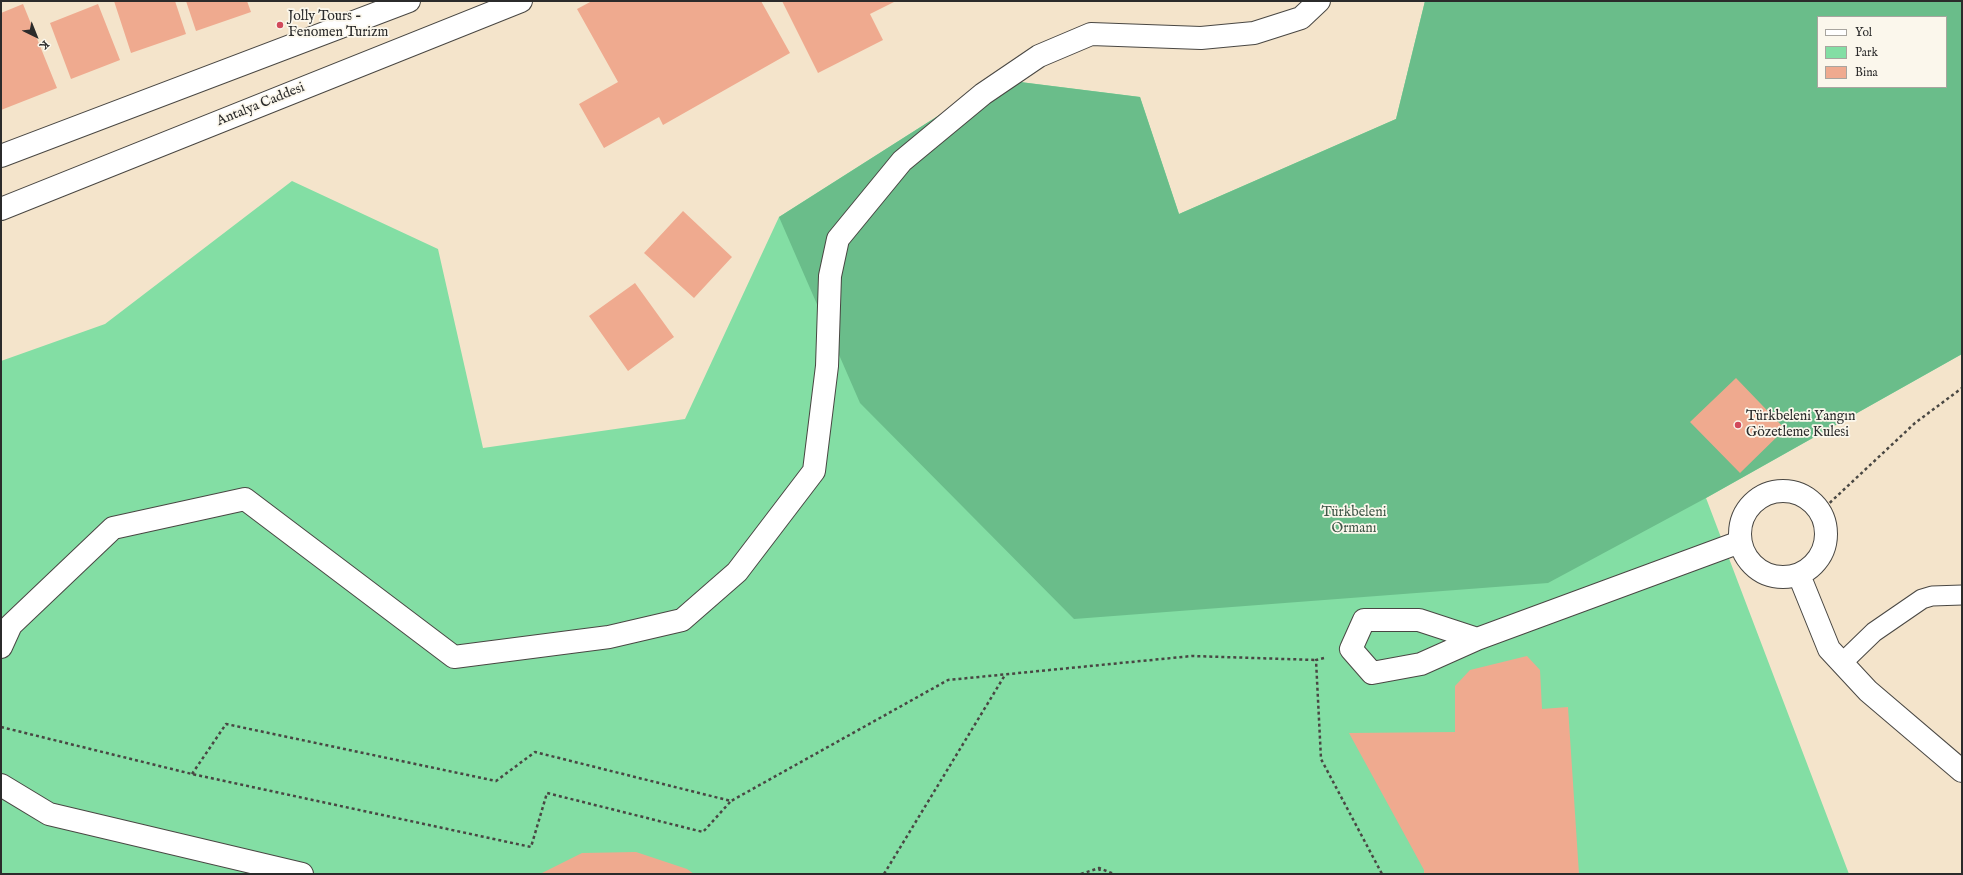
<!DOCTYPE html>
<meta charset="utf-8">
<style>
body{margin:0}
#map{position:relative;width:1963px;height:875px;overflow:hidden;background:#f4e4cb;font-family:"IM FELL English",serif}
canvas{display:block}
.frame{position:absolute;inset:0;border:2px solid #2b2b2b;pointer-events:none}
.legend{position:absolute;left:1817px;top:16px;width:130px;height:72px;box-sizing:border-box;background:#fbf7ec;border:1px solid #a8a59f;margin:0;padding:5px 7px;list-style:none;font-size:12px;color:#2b2b2b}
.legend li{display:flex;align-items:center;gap:8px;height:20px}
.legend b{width:20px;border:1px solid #a8a59f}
.north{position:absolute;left:16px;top:16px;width:40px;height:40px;-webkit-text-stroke:3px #fbf7ec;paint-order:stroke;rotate:137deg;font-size:11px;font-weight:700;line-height:16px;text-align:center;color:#2b2b2b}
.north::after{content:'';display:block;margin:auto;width:14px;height:18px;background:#2b2b2b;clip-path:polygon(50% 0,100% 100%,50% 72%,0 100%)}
</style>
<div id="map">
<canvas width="1963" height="875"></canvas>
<div class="frame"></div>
<ul class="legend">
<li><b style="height:5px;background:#fff"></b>Yol</li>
<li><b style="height:11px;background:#83dea4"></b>Park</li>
<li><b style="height:11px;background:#efaa8f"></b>Bina</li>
</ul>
<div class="north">K</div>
</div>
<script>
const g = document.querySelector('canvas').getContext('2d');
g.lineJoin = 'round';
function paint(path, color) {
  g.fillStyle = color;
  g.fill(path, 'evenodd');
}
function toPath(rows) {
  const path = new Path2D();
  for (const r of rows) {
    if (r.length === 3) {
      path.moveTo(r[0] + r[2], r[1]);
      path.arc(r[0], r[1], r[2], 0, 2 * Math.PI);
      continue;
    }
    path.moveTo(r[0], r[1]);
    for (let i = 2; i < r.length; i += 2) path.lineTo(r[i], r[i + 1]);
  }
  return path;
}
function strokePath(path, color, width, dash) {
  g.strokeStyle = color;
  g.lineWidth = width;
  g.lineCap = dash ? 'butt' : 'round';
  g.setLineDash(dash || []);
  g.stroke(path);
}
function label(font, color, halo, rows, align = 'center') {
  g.font = font + ' "IM FELL English",serif';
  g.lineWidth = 3.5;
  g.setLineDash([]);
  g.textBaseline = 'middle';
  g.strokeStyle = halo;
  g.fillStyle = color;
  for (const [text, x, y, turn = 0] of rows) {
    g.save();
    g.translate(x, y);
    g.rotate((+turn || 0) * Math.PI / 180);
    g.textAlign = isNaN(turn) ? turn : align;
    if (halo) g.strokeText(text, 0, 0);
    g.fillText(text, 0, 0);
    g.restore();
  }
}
paint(toPath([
 [1425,1,1962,1,1962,354,1706,498,1849,874,1,874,1,361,105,324,292,181,438,249,483,448,685,419,779,217,996,79,1140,97,1179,214,1396,119],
 [1818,17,1946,17,1946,87,1818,87]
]), '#83dea4');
paint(toPath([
 [1425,1,1962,1,1962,354,1706,498,1548,583,1074,619,860,403,779,217,996,79,1140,97,1179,214,1396,119],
 [1818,17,1946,17,1946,87,1818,87]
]), '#6abd8a');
paint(toPath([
 [114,1,175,1,186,34,131,53],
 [186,1,247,1,251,12,196,31],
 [592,1,761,1,790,53,663,125,659,117,604,148,579,104,618,82,577,9],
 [782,1,896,1,870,14,883,40,818,73],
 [23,4,57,88,1,110,1,13],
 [98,4,120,60,71,79,50,23],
 [683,211,732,257,694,298,644,253],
 [635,283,674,337,628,371,589,316],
 [1736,378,1785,429,1740,473,1690,422],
 [1527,656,1540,670,1542,709,1568,707,1579,874,1424,874,1424,870,1349,733,1455,732,1455,686,1470,670],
 [636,852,687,869,694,874,540,874,582,853]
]), '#efaa8f');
const service = toPath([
 [1842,663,1874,632,1922,599,1932,596,1962,595]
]);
const minor = toPath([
 [1783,534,43],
 [1799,575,1829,649,1868,691,1962,771],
 [1477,639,1419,620,1364,620,1351,649,1372,673,1421,664,1477,639,1740,542],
 [1,647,11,625,113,528,245,499,454,657,609,637,682,620,737,572,814,471,827,366,830,276,838,239,902,161,983,94,1039,56,1091,34,1201,38,1254,33,1301,18,1319,1],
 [1,785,49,814,302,874]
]);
const secondary = toPath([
 [1,156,409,1],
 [1,209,521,1]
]);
strokePath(service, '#494743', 21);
strokePath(minor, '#494743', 24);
strokePath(secondary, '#494743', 24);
strokePath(toPath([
 [1821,511,1915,423,1962,388],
 [1324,658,1316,660,1321,759,1382,874],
 [1,727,192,774,531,847,547,793,703,832,731,801],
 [192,774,226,724,496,781,535,752,731,801,948,680,1192,656,1316,660],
 [1099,868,1101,874],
 [884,874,1005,675],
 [1081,874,1099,868,1114,874]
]), '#494743', 2.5, [3, 3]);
strokePath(service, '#fff', 19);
strokePath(minor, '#fff', 22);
strokePath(secondary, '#fff', 22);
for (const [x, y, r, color] of [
 [280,25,4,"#d1495b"],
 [1738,425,4,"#d1495b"]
]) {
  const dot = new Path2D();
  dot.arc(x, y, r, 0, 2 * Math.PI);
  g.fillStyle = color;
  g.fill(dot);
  strokePath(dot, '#fbf7ec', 1.5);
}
label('14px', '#2b2b2b', '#fbf7ec', [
 ["Jolly Tours -",288,17],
 ["Fenomen Turizm",288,33],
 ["Türkbeleni Yangın",1746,417],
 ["Gözetleme Kulesi",1746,433]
], 'left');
label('14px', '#2b2b2b', '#fbf7ec', [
 ["Antalya Caddesi",261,105,-22]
]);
label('14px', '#415849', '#fbf7ec', [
 ["Türkbeleni",1354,513],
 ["Ormanı",1354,529]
]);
</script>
